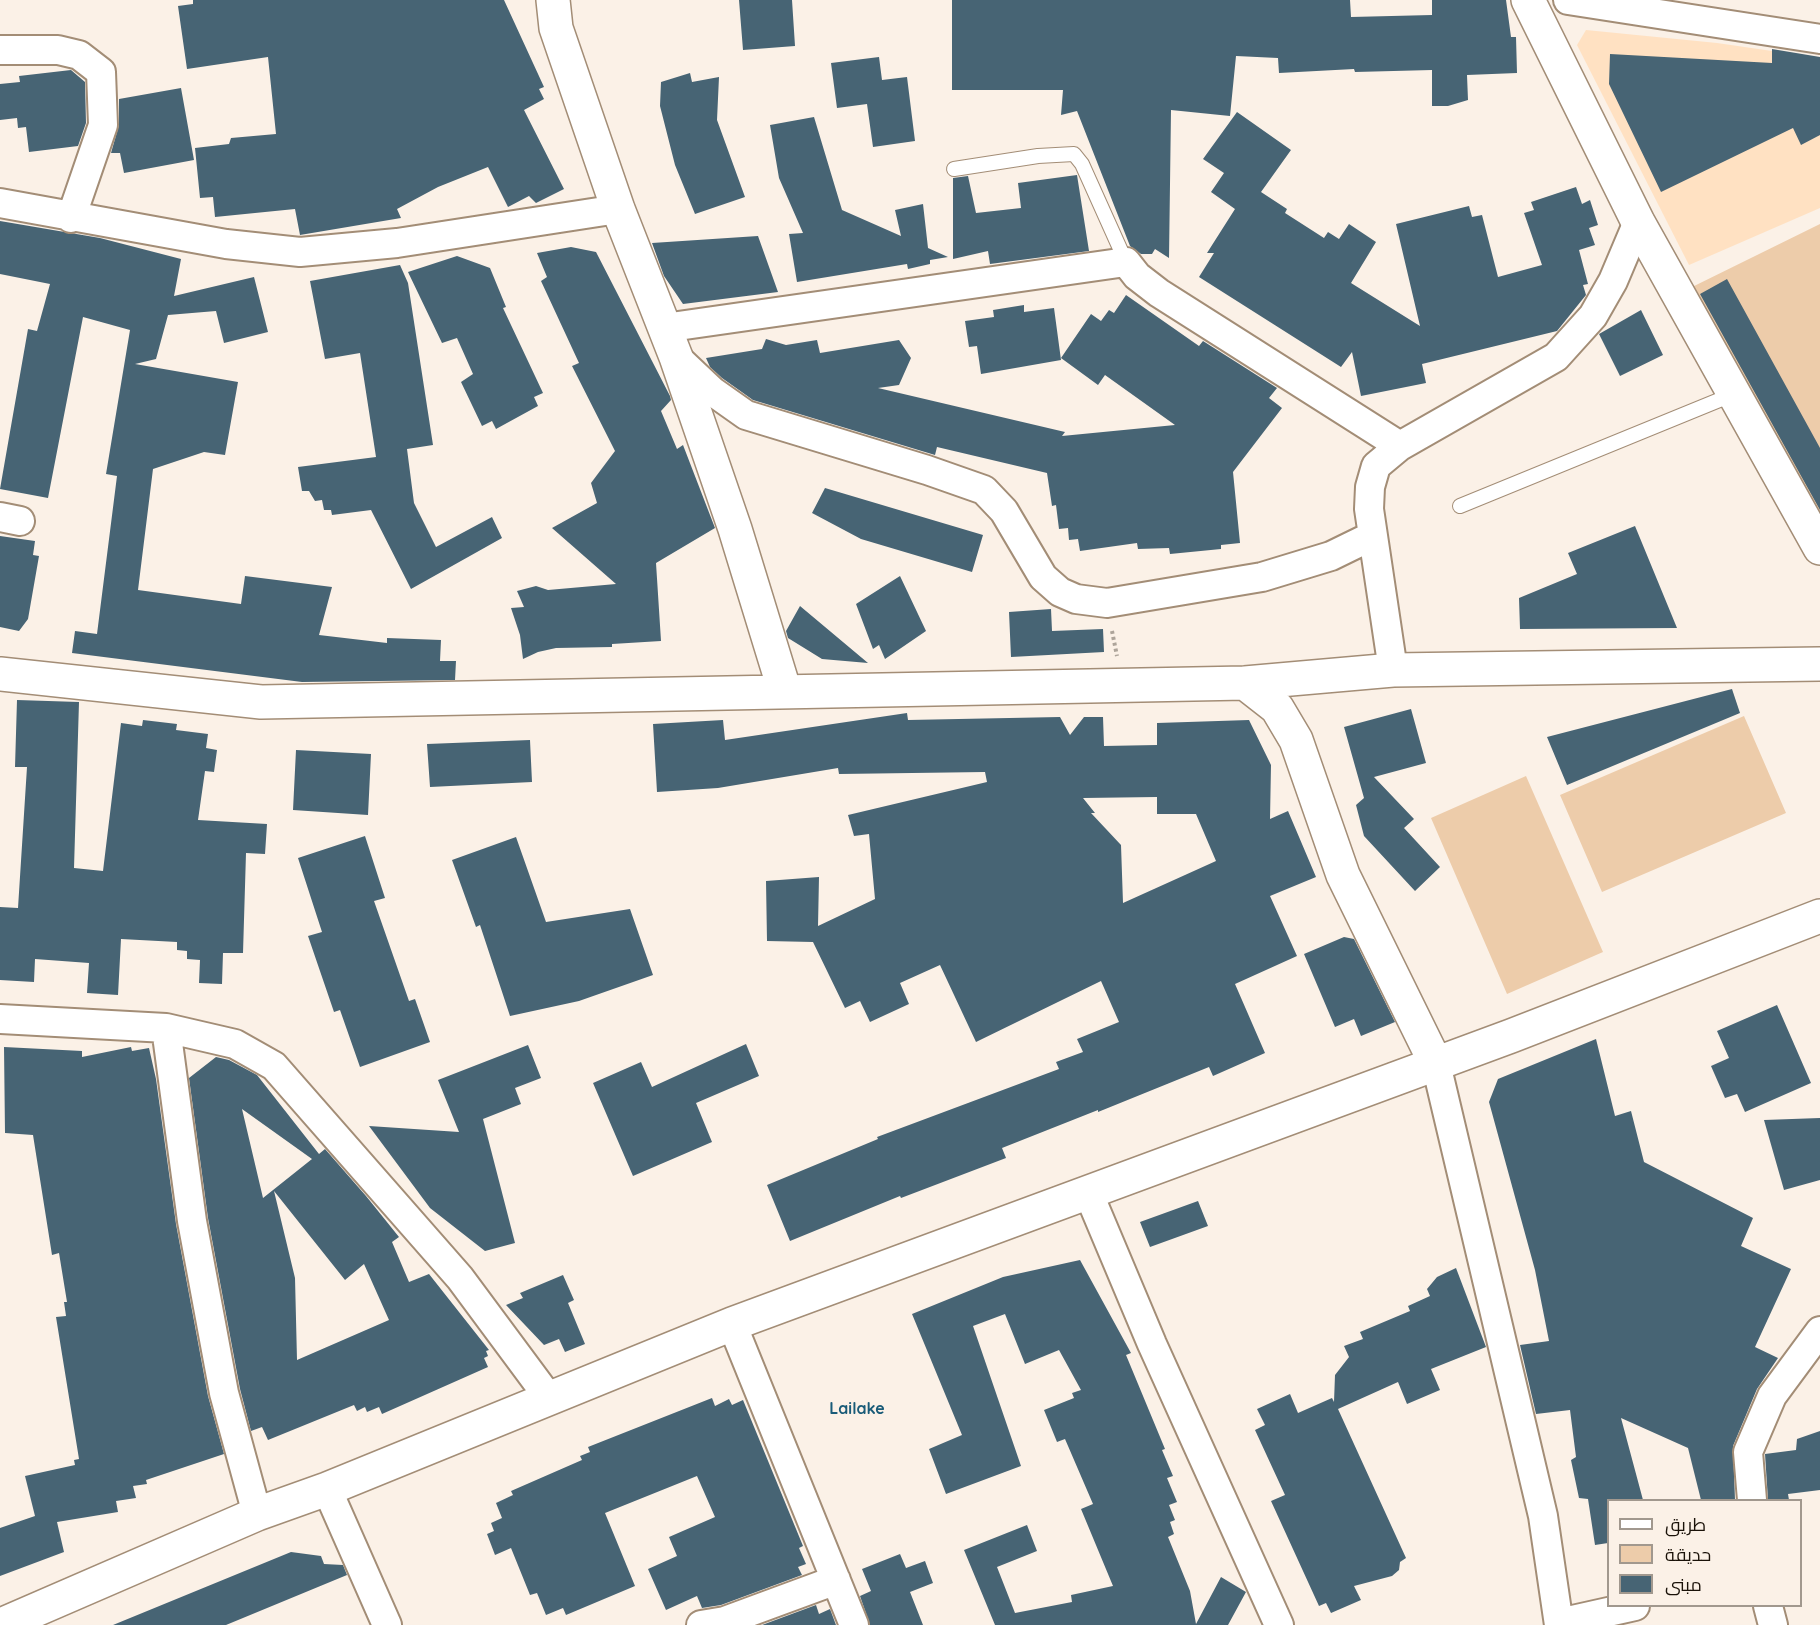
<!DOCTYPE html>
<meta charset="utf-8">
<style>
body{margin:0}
#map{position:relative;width:1820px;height:1625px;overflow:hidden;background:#fbf1e7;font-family:Quicksand,Cairo,sans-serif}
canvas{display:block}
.legend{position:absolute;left:1607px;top:1499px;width:195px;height:108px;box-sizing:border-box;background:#fbf1e7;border:2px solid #a1988e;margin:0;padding:8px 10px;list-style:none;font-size:18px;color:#1a1209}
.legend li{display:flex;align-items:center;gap:12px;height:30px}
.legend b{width:30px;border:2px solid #a1988e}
</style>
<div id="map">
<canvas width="1820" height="1625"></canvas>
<ul class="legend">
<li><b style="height:8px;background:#fff"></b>طريق</li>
<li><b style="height:16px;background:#edccaa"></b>حديقة</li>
<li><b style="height:16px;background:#476474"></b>مبنى</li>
</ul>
</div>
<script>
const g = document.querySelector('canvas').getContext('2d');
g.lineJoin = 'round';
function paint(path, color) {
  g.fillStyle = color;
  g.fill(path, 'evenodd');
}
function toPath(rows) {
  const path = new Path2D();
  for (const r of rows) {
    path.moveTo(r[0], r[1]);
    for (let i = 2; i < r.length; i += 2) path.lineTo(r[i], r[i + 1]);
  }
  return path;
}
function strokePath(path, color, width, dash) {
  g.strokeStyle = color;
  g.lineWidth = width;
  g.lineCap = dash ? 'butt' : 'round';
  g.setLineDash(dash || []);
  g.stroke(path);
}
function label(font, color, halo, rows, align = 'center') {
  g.font = font + ' Quicksand,sans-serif';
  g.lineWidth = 6;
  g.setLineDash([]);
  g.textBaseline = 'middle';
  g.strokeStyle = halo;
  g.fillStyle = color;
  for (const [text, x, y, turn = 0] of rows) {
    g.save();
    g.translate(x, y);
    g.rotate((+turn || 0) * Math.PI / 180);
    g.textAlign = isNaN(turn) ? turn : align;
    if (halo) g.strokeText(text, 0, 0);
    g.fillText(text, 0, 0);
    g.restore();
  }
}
paint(toPath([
 [1586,30,1717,43,1820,58,1820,208,1689,265,1577,45]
]), '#ffe1c2');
paint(toPath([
 [1820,224,1820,524,1686,290],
 [1744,716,1786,813,1602,892,1560,795],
 [1526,776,1603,952,1507,994,1431,818]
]), '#edccaa');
paint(toPath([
 [193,0,504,0,544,87,539,89,544,99,524,110,564,189,536,203,529,196,508,207,488,167,438,187,397,209,401,218,300,235,295,209,215,217,213,197,200,198,195,148,229,144,231,138,276,134,268,57,187,69,178,6,193,4],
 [739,0,792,0,795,46,743,50],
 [952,0,1350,0,1351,17,1432,15,1432,0,1506,0,1511,37,1516,37,1517,73,1467,75,1468,100,1448,106,1432,106,1432,70,1355,72,1354,69,1279,73,1278,58,1236,56,1230,116,1171,110,1169,258,1155,249,1152,254,1141,254,1130,246,1077,111,1061,115,1063,90,952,90],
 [1772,49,1820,57,1820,135,1801,145,1793,128,1661,192,1609,84,1610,54,1772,63],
 [879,57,882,80,907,77,915,141,873,147,867,104,837,108,831,63],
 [71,70,85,82,86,123,78,146,29,152,26,127,18,128,17,118,0,120,0,84,20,82,19,76],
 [690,73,692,82,719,77,717,120,745,197,695,214,675,165,660,106,661,82],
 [181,88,194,160,124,173,120,153,111,153,119,125,119,99],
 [1237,112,1291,150,1261,192,1287,209,1285,213,1324,238,1328,232,1339,239,1349,224,1376,242,1351,283,1420,326,1396,224,1469,206,1472,217,1482,215,1498,277,1542,265,1524,213,1534,210,1531,202,1576,187,1582,204,1590,200,1598,225,1589,228,1595,245,1579,250,1588,284,1583,285,1586,295,1557,331,1422,364,1426,383,1361,396,1352,352,1341,367,1199,277,1214,253,1207,253,1235,209,1211,192,1224,173,1203,159],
 [814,117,842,210,901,236,895,210,923,204,928,248,948,257,930,260,930,264,908,269,907,264,797,282,789,234,803,233,779,178,770,125],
 [1077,175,1089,251,990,264,988,251,953,259,953,178,968,176,976,213,1021,208,1018,183],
 [0,221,100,238,181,259,174,296,254,277,268,332,224,343,216,311,168,315,156,359,135,364,238,382,225,455,204,452,153,469,138,590,241,604,245,576,332,587,319,635,387,643,387,638,441,640,440,661,456,661,455,680,302,682,72,653,75,631,97,634,117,476,106,474,130,330,83,317,48,498,0,489,28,329,37,331,50,284,0,274],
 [758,236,778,292,683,304,664,276,652,243],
 [571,247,596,252,670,396,671,400,661,411,677,449,683,445,715,528,656,563,661,641,612,644,612,647,556,648,538,652,523,659,520,635,511,608,524,607,517,591,536,586,548,590,616,584,552,528,597,503,591,483,615,451,572,366,579,363,541,281,547,277,537,253],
 [457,256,490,268,506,307,503,308,543,393,534,397,538,406,496,429,492,421,482,426,461,382,473,374,457,338,442,343,408,272],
 [400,265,408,283,433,445,407,449,414,503,436,547,492,517,502,538,411,589,371,510,332,515,331,510,324,510,322,500,315,501,309,491,302,491,298,467,376,457,360,353,325,359,310,281],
 [1727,279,1820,448,1820,510,1700,294],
 [1126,295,1199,346,1203,341,1277,388,1269,398,1282,408,1233,472,1240,543,1221,545,1221,549,1170,554,1169,548,1138,549,1137,543,1080,551,1078,539,1069,540,1068,528,1059,529,1056,505,1052,506,1047,473,937,447,935,455,753,400,722,378,710,367,706,358,762,349,766,339,786,345,817,340,820,353,899,340,911,358,899,385,878,388,1065,432,1062,436,1175,425,1105,375,1098,385,1061,358,1091,314,1101,321,1109,310,1114,313],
 [1024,305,1024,312,1054,308,1061,360,981,374,977,346,969,347,965,321,994,317,993,310],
 [1641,310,1663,355,1620,376,1599,334],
 [825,488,983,535,972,572,861,539,812,513],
 [1635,526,1677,628,1520,629,1519,598,1577,574,1568,553],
 [0,536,35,541,33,555,39,556,28,619,19,631,0,627],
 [900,576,926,631,885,659,879,645,873,649,856,604],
 [800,606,868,663,822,659,788,638,786,631],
 [1051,609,1052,631,1103,629,1104,652,1011,657,1009,612],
 [1732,689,1740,713,1567,785,1547,737],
 [17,700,79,702,74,868,103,871,121,723,142,726,143,720,177,724,176,730,208,734,206,748,217,750,214,772,205,771,198,820,267,824,265,854,246,853,243,953,223,953,222,984,199,983,200,960,187,959,187,951,177,950,177,942,121,939,118,995,87,993,89,963,35,959,34,982,0,980,0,907,18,908,27,767,15,767],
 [1411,709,1426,763,1374,777,1414,819,1404,828,1440,867,1415,891,1364,836,1356,805,1364,798,1344,727],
 [907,713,908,720,1060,717,1070,735,1084,717,1103,717,1104,746,1157,745,1157,723,1249,720,1271,765,1270,819,1288,811,1316,877,1270,896,1297,956,1235,984,1265,1053,1213,1076,1209,1067,1098,1112,1098,1110,1002,1148,1006,1158,901,1198,900,1196,790,1241,767,1185,878,1139,877,1137,1059,1069,1056,1062,1083,1052,1077,1039,1119,1022,1101,981,976,1042,940,965,900,983,909,1004,870,1022,860,1001,845,1008,813,942,767,941,766,881,819,877,818,926,875,899,869,834,854,836,848,815,987,782,985,772,839,774,838,768,718,788,657,792,653,724,723,720,725,740],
 [1157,797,1157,814,1196,814,1216,861,1123,903,1121,845,1091,813,1095,813,1083,798],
 [530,740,532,782,430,787,427,744],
 [296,750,371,754,368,815,293,810],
 [365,836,385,898,374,901,409,1001,415,999,430,1042,360,1067,340,1010,334,1012,308,936,322,932,298,858],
 [516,837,546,922,630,909,653,975,579,1001,510,1016,480,925,476,927,452,860],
 [1344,937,1354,939,1395,1022,1361,1036,1354,1019,1335,1027,1304,954],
 [1777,1005,1811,1083,1745,1112,1737,1094,1725,1098,1711,1066,1729,1058,1717,1031],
 [1596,1039,1615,1116,1631,1111,1644,1162,1753,1218,1741,1246,1791,1269,1755,1347,1778,1358,1757,1389,1733,1446,1735,1500,1701,1500,1688,1448,1621,1418,1643,1500,1608,1500,1608,1543,1595,1545,1588,1499,1579,1498,1571,1460,1576,1457,1570,1410,1536,1414,1520,1345,1549,1341,1535,1270,1489,1102,1498,1079],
 [746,1044,759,1076,696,1103,712,1142,633,1176,593,1083,641,1062,652,1087],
 [528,1045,541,1078,515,1088,521,1104,483,1119,515,1243,485,1251,430,1208,369,1126,459,1132,438,1080],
 [4,1047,82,1051,82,1057,131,1047,132,1051,149,1048,156,1079,176,1224,208,1396,224,1454,146,1480,147,1484,133,1486,136,1498,116,1501,118,1512,57,1522,64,1552,0,1576,0,1528,35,1516,25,1476,75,1465,74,1460,79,1459,56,1317,66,1316,64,1302,67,1302,59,1253,52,1255,33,1135,5,1133],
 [216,1057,229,1060,257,1075,319,1154,325,1149,366,1196,399,1237,392,1242,409,1282,429,1274,489,1350,486,1351,488,1356,484,1358,488,1367,382,1414,379,1407,367,1412,365,1407,357,1411,354,1405,268,1440,262,1427,251,1431,240,1389,208,1218,189,1078],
 [242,1109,312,1159,263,1198],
 [274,1191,345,1280,364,1264,389,1320,297,1360,295,1278],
 [1820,1118,1820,1180,1784,1190,1764,1120],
 [1198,1201,1208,1226,1150,1247,1140,1222],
 [1080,1260,1131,1353,1126,1355,1165,1449,1162,1450,1173,1476,1167,1478,1177,1502,1169,1505,1175,1520,1170,1522,1174,1534,1168,1537,1190,1591,1196,1624,1221,1577,1246,1592,1228,1625,995,1625,964,1550,1027,1525,1037,1551,997,1567,1015,1613,1072,1602,1071,1595,1113,1586,1081,1509,1093,1504,1065,1439,1057,1442,1044,1410,1074,1398,1072,1393,1081,1390,1059,1350,1025,1364,1005,1314,973,1326,1021,1466,946,1494,929,1449,962,1435,912,1314,1003,1277],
 [1456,1268,1486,1347,1431,1369,1440,1390,1407,1404,1398,1382,1338,1409,1406,1558,1400,1562,1399,1570,1392,1576,1354,1586,1361,1600,1331,1613,1326,1603,1319,1606,1271,1501,1285,1495,1255,1430,1265,1425,1257,1409,1290,1394,1298,1413,1332,1398,1334,1402,1335,1375,1349,1357,1344,1346,1363,1339,1360,1332,1410,1311,1408,1306,1430,1296,1427,1289,1437,1277],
 [563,1275,574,1300,568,1303,585,1344,565,1352,559,1339,544,1345,506,1305,523,1298,520,1293],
 [712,1398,715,1406,729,1399,732,1405,743,1400,803,1546,799,1548,806,1564,798,1567,802,1575,721,1605,702,1608,697,1596,666,1610,648,1569,677,1556,669,1537,715,1517,697,1476,605,1513,635,1586,566,1615,563,1608,546,1615,537,1593,530,1595,511,1548,495,1555,487,1534,494,1531,491,1523,502,1518,496,1503,513,1495,511,1491,582,1460,580,1456,590,1452,588,1447],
 [1820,1431,1820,1490,1788,1494,1789,1500,1768,1500,1765,1454,1796,1450,1797,1439],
 [291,1552,321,1556,324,1564,343,1565,347,1575,226,1625,113,1625],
 [900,1554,906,1568,925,1561,933,1583,910,1592,923,1625,870,1625,860,1596,871,1591,862,1569],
 [816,1605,819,1614,830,1609,836,1625,762,1625]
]), '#476474');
const service = toPath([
 [954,169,1038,156,1074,154,1082,164,1126,262],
 [1460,506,1734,394]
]);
const minor = toPath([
 [1568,0,1820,39],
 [0,50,58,50,79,55,101,72,103,125,71,218],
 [0,203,226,244,300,252,397,243,618,209],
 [664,328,1126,262,1137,276,1159,293,1400,446,1376,466,1370,487,1369,509,1393,670],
 [676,357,712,391,746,415,927,470,984,490,1004,511,1043,577,1060,592,1076,599,1107,603,1262,577,1331,556,1372,536],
 [1400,446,1556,357,1593,316,1613,281,1638,222],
 [0,517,20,521],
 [0,1019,166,1028,235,1044,274,1066,460,1278,549,1398],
 [166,1028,192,1221,224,1393,257,1514],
 [1436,1064,1543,1516,1559,1625],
 [1088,1192,1152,1344,1279,1625],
 [732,1324,854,1625],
 [327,1489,387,1625],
 [1752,1500,1748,1452,1772,1396,1820,1331],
 [1768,1606,1773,1625],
 [1559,1623,1635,1606],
 [701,1625,725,1621,836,1580]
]);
const tertiary = toPath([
 [553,0,556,28,618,209,676,357,735,529,785,692],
 [1528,0,1638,222,1820,548],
 [0,674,261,702,1245,683,1393,670,1820,664],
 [1245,683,1277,708,1296,740,1343,875,1436,1064],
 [1,1625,257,1514,327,1489,732,1324,1511,1036,1820,916]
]);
strokePath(service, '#a38d76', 16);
strokePath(minor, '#a38d76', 32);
strokePath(tertiary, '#a38d76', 36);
strokePath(toPath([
 [1112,631,1117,656]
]), '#ada49a', 4, [3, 3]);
strokePath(service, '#fff', 14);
strokePath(minor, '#fff', 28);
strokePath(tertiary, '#fff', 33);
label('bold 16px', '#195b78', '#fbf1e7', [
 ["Lailake",857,1409]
]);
</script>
